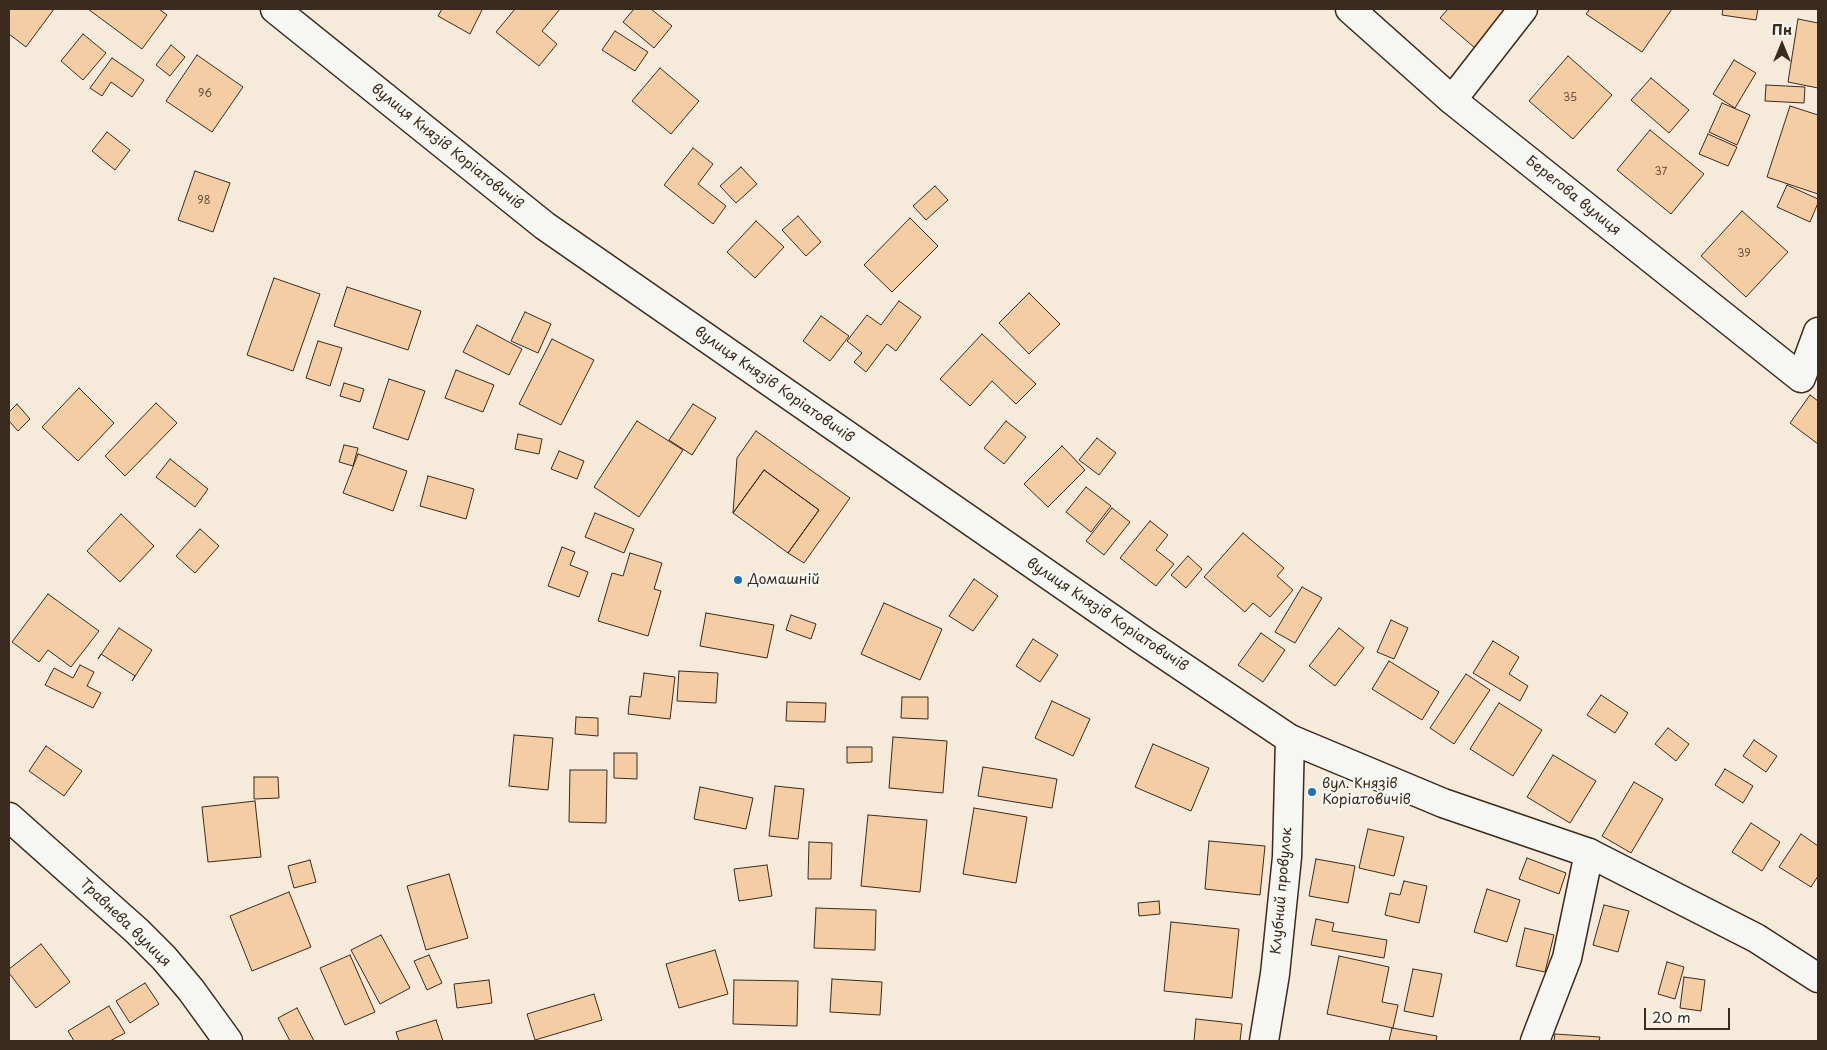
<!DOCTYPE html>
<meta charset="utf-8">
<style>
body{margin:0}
#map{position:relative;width:1827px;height:1050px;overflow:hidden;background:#f6eadb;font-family:"Playpen Sans",sans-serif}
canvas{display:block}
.frame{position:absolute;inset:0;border:10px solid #3b2a1e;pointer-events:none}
.north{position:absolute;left:1757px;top:20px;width:50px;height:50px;-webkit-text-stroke:4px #f6f6f2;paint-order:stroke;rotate:0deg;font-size:14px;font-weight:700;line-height:20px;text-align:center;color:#3b2a1e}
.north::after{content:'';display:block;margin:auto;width:18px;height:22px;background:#3b2a1e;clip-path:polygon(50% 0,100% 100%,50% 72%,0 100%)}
.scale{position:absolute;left:1644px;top:1008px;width:86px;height:22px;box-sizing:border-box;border:2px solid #3b2a1e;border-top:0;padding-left:6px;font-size:15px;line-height:18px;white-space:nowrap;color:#3b2a1e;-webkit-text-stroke:4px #f6f6f2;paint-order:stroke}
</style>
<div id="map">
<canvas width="1827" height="1050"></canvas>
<div class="frame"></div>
<div class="north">Пн</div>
<div class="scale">20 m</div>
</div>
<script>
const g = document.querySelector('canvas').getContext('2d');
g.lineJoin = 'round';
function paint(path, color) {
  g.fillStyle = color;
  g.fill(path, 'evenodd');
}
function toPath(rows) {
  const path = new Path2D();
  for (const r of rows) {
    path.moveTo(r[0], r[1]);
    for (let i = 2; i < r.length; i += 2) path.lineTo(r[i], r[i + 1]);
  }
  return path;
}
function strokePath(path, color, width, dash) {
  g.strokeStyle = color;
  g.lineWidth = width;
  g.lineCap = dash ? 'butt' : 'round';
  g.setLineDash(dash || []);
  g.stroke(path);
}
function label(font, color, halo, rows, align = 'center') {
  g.font = font + ' "Playpen Sans",sans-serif';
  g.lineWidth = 4.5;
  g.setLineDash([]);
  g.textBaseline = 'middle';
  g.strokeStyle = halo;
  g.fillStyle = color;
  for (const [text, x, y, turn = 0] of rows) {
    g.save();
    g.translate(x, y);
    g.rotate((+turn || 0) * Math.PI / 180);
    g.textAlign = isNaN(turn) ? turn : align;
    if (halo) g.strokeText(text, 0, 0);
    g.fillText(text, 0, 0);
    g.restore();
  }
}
const building = toPath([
 [9,9,54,9,26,47,9,34,9,9],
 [88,9,159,9,167,15,142,49,88,9],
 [442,9,480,9,482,10,470,34,438,16,442,9],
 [515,9,560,9,542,31,557,44,539,66,496,32,515,9],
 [634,9,651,9,672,26,654,48,623,22,634,9],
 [1448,9,1508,9,1475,48,1440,18,1448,9],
 [1590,9,1672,9,1642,52,1586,14,1590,9],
 [1723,9,1758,9,1756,20,1722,15,1723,9],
 [1798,19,1818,23,1818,88,1788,82,1798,19],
 [615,31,648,52,635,71,602,50,615,31],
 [83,34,106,53,83,80,61,61,83,34],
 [171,45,185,57,170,76,156,65,171,45],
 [197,55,243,87,212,132,166,101,197,55],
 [1568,56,1612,95,1573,139,1529,101,1568,56],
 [112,58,144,80,132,97,111,82,102,96,90,88,112,58],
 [1734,60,1756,73,1735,108,1713,94,1734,60],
 [660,68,699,101,671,134,632,101,660,68],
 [1651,78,1689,110,1669,133,1631,100,1651,78],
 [1766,85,1805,87,1804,103,1765,101,1766,85],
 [1722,103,1750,115,1737,145,1709,132,1722,103],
 [1790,106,1818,115,1818,194,1767,177,1790,106],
 [1650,130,1704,174,1671,214,1617,170,1650,130],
 [107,132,130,150,115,170,92,151,107,132],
 [1708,134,1737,147,1728,166,1699,154,1708,134],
 [693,148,713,164,698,184,726,206,713,224,664,185,693,148],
 [741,167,757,184,736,203,720,186,741,167],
 [195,171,230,183,213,232,178,220,195,171],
 [1787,185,1818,199,1818,203,1810,222,1777,207,1787,185],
 [935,186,948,200,926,220,913,206,935,186],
 [1742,211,1788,252,1746,297,1701,256,1742,211],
 [798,216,821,242,806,256,782,230,798,216],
 [910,218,938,246,892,292,864,265,910,218],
 [756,221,784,247,755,278,727,252,756,221],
 [274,278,320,294,293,371,247,355,274,278],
 [347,287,421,311,408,350,334,326,347,287],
 [1029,293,1060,324,1029,354,999,323,1029,293],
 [899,301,921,317,896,351,887,344,866,372,854,362,862,353,847,341,867,315,881,325,899,301],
 [525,312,551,324,538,353,511,341,525,312],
 [821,316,849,336,830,361,803,341,821,316],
 [477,325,522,349,509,375,463,352,477,325],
 [982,334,1036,384,1016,404,992,381,970,406,940,379,982,334],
 [552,339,594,360,561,425,519,404,552,339],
 [318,341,342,348,330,386,306,378,318,341],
 [456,370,494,385,483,412,445,398,456,370],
 [389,379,425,391,408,440,373,428,389,379],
 [344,383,364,389,360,402,340,396,344,383],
 [79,388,114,423,78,461,42,427,79,388],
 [1810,395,1818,401,1818,444,1790,423,1810,395],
 [156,403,177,423,125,476,105,456,156,403],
 [17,404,30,419,18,431,9,421,9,412,17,404],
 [693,404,716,418,692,455,669,440,693,404],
 [637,421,683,450,639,517,594,487,637,421],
 [1006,421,1026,437,1004,464,984,448,1006,421],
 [756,431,850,498,804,563,788,553,819,510,764,470,733,513,737,458,756,431],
 [518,434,542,439,539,454,515,449,518,434],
 [1097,438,1116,453,1099,475,1079,460,1097,438],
 [344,445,358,448,353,466,339,462,344,445],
 [1062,446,1085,470,1048,507,1024,484,1062,446],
 [559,451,584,461,577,479,551,469,559,451],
 [358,454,407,471,393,511,343,493,358,454],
 [170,459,208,489,195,507,156,477,170,459],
 [764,470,819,510,788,553,733,513,764,470],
 [428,476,474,489,466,519,420,506,428,476],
 [1086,487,1111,506,1091,532,1066,512,1086,487],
 [1112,508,1130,522,1104,555,1086,541,1112,508],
 [595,513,634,529,624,553,585,537,595,513],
 [121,514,154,546,120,582,87,551,121,514],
 [1150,521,1168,535,1156,550,1174,564,1156,586,1120,558,1150,521],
 [200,529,219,546,195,573,176,556,200,529],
 [1243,533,1284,568,1277,576,1293,590,1270,617,1253,603,1245,612,1204,577,1243,533],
 [562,547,575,552,570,565,588,572,579,597,548,586,562,547],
 [630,553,662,563,654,589,661,591,648,636,598,621,612,573,623,576,630,553],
 [1188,556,1202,569,1186,588,1171,575,1188,556],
 [974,579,998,596,973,631,949,616,974,579],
 [1302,587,1322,598,1295,643,1275,632,1302,587],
 [48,594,99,631,71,667,48,650,39,662,12,642,48,594],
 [884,603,942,629,920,680,861,654,884,603],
 [706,613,774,625,767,658,700,646,706,613],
 [791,615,816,624,811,639,786,630,791,615],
 [1391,620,1408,628,1394,659,1377,652,1391,620],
 [119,628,152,650,132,681,135,676,101,654,98,659,119,628],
 [1339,628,1364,648,1335,686,1309,666,1339,628],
 [1261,633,1285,650,1263,682,1238,665,1261,633],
 [1033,639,1058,655,1040,682,1016,666,1033,639],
 [1493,641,1519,657,1509,674,1528,686,1520,701,1473,673,1493,641],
 [1389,661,1439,692,1422,720,1372,689,1389,661],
 [80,665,94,672,87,686,101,693,93,708,45,685,54,668,73,678,80,665],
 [679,671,718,673,716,703,677,701,679,671],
 [644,673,675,677,670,719,628,714,630,696,641,697,644,673],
 [1466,674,1490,690,1454,744,1430,728,1466,674],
 [1601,695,1628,713,1615,733,1587,715,1601,695],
 [902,697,928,697,928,719,901,718,902,697],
 [1052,701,1090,719,1073,756,1035,738,1052,701],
 [787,702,826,703,825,722,786,721,787,702],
 [1499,703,1542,730,1513,776,1470,749,1499,703],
 [576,717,598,718,598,736,575,734,576,717],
 [1668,728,1689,744,1676,761,1655,744,1668,728],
 [514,735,553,738,548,790,509,786,514,735],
 [893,737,947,741,943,793,889,788,893,737],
 [1754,740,1777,756,1766,772,1743,756,1754,740],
 [1153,744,1209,768,1191,811,1135,787,1153,744],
 [46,746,82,771,64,796,29,771,46,746],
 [847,747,872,747,872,762,847,763,847,747],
 [614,753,637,753,637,779,614,778,614,753],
 [1553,755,1596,781,1570,823,1527,797,1553,755],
 [983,767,1057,779,1052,808,978,796,983,767],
 [1725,769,1753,786,1743,803,1715,785,1725,769],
 [570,770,607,770,606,823,569,822,570,770],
 [254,777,278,777,279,798,254,799,254,777],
 [1634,782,1663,799,1631,853,1602,836,1634,782],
 [775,786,804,789,798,839,769,836,775,786],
 [700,787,753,798,746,829,694,819,700,787],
 [255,801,261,857,208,862,202,807,255,801],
 [974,808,1027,817,1016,883,963,874,974,808],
 [868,815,927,820,920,892,861,886,868,815],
 [1751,823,1780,842,1762,871,1732,852,1751,823],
 [1368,829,1404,837,1394,876,1359,868,1368,829],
 [1801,834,1818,846,1818,876,1811,887,1779,867,1801,834],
 [1209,841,1265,846,1260,895,1205,889,1209,841],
 [809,842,832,843,831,879,808,879,809,842],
 [1527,858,1566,873,1559,894,1519,879,1527,858],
 [1316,859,1355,866,1348,903,1309,896,1316,859],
 [310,860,316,882,294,888,288,866,310,860],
 [767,865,772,896,739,901,734,869,767,865],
 [449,874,468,938,426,950,407,886,449,874],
 [1404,881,1427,886,1419,923,1385,915,1390,893,1400,895,1404,881],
 [1487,889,1520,900,1507,942,1474,932,1487,889],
 [289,892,311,947,252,971,230,916,289,892],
 [1159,901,1160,914,1139,916,1138,903,1159,901],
 [1604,905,1629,911,1618,952,1593,945,1604,905],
 [816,908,876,910,875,950,814,948,816,908],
 [1316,919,1334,923,1332,931,1387,940,1384,958,1311,945,1316,919],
 [1171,922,1239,929,1232,998,1164,991,1171,922],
 [1525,928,1554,935,1545,972,1516,966,1525,928],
 [381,935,410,988,380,1004,351,950,381,935],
 [41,944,70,982,36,1008,9,973,9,969,41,944],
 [715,950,728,994,679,1008,666,964,715,950],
 [350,955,375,1012,345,1025,320,968,350,955],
 [429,955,442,983,427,990,414,961,429,955],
 [1339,956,1389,967,1382,1002,1398,1005,1393,1028,1327,1014,1339,956],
 [1667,962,1684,967,1675,999,1658,994,1667,962],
 [1413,969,1442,974,1433,1017,1404,1011,1413,969],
 [1684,977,1705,980,1701,1011,1680,1008,1684,977],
 [832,979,882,982,880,1015,830,1012,832,979],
 [489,980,492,1003,457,1008,454,984,489,980],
 [734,980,798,981,797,1026,733,1024,734,980],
 [145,983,159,1004,130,1023,116,1001,145,983],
 [594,994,602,1020,535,1040,527,1014,594,994],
 [109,1006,125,1033,110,1041,74,1041,68,1031,109,1006],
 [297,1008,314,1041,290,1041,278,1018,297,1008],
 [1196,1019,1242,1024,1240,1041,1194,1041,1196,1019],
 [436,1020,443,1041,399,1041,396,1032,436,1020],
 [1392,1028,1437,1036,1436,1041,1389,1041,1392,1028],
 [1555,1034,1600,1037,1599,1041,1554,1041,1555,1034]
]);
paint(building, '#f5cda4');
strokePath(building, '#3b2a1e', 1);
const street = toPath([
 [1350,9,1452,100,1801,378,1818,332],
 [1452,100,1523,9],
 [9,817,137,931,164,958,191,990,228,1041],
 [1264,1041,1275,974,1287,857,1290,739],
 [1535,1041,1567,958,1589,853]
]);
const secondary = toPath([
 [275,9,545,226,1141,639,1290,739,1443,803,1589,853,1756,938,1818,978]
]);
strokePath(street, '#3b2a1e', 31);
strokePath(secondary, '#3b2a1e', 31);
strokePath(street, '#f6f6f2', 28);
strokePath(secondary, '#f6f6f2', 28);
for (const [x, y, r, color] of [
 [738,580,5,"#1f6fb2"],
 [1312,792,5,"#1f6fb2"]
]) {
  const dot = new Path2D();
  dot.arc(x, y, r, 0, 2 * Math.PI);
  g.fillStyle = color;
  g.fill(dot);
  strokePath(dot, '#f6f6f2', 2);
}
label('11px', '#6a5340', null, [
 ["96",205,94],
 ["35",1570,98],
 ["37",1661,172],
 ["98",204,201],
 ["39",1744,254]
]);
label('14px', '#3b2a1e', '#f6f6f2', [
 ["вулиця Князів Коріатовичів",447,147,39],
 ["Берегова вулиця",1573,196,39],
 ["вулиця Князів Коріатовичів",774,385,35],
 ["вулиця Князів Коріатовичів",1107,615,34],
 ["Клубний провулок",1282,891,-85],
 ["Травнева вулиця",125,923,44]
]);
label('14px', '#3b2a1e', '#f6f6f2', [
 ["Домашній",748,580],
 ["вул. Князів",1322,784],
 ["Коріатовичів",1322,800]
], 'left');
</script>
